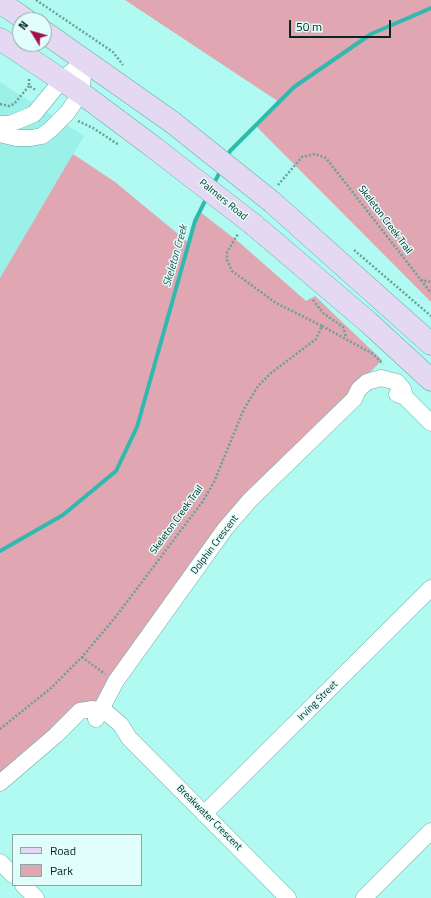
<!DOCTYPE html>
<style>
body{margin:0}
#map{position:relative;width:431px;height:898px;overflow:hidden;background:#b0faf1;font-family:"Titillium Web",sans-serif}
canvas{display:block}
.legend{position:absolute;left:12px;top:834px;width:130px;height:52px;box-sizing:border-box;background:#e2fefa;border:1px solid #8aa8a4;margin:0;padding:5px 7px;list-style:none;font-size:12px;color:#062623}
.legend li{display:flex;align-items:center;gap:8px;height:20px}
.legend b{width:20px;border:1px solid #8aa8a4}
.north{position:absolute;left:12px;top:12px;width:40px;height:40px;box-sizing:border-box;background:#e2fefa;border:1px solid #8aa8a4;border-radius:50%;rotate:307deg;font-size:11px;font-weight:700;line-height:16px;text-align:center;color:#062623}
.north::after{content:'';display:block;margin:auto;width:14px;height:18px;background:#a40e4a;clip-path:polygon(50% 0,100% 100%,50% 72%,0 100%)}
.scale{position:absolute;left:289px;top:20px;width:102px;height:18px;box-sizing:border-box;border:2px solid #062623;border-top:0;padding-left:5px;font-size:12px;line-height:14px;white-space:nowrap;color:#062623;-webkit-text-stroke:3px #e2fefa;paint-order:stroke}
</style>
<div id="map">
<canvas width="431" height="898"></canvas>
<ul class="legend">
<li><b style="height:5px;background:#e5d8f2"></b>Road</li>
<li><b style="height:11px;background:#e0a6b1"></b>Park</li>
</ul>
<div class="north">N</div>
<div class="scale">50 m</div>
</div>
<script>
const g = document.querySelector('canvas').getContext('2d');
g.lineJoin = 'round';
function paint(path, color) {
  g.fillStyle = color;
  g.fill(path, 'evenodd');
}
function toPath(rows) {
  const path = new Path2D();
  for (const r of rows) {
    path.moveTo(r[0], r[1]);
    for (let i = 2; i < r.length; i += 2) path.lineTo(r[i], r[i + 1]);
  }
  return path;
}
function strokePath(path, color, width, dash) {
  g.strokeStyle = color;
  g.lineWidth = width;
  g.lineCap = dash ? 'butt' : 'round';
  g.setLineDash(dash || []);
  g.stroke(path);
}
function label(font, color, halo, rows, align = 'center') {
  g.font = font + ' "Titillium Web",sans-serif';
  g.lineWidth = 3;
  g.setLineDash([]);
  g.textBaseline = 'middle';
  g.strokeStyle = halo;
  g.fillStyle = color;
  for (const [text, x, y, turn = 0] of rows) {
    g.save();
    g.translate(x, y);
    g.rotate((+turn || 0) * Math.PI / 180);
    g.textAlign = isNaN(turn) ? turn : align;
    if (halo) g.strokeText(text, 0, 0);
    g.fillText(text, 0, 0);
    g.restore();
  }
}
paint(toPath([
 [0,82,84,136,0,278]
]), '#9bf1e7');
paint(toPath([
 [125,0,431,0,431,302,256,126,279,102],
 [73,154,115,182,189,243,199,211,240,243,306,301,315,296,382,360,230,516,93,705,0,776,0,278]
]), '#e0a6b1');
strokePath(toPath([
 [227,157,230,151,294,87,371,34,431,8],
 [213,185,221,170],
 [0,551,63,515,116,471,137,427,195,221,207,197]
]), '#30b9ae', 4);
const minor = toPath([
 [0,124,10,124,34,114,62,80,85,60],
 [0,134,16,138,31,138,42,136,50,130,67,113,81,93,85,60],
 [397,394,405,397,431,423],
 [96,719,116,681,225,529,250,500,354,399,359,389,367,382,381,378,397,382,403,389,405,397],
 [0,783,56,735,80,711,93,709,106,712,121,725,129,738,288,898],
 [204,814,431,588],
 [0,862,13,875],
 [23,885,36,898],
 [364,898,431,831]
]);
const secondary = toPath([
 [0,2,26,20],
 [44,32,172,122],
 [0,39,81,93,152,146],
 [272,202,431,344],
 [254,225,368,322,431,380]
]);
strokePath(minor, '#65aea6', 17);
strokePath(secondary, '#65aea6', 23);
strokePath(toPath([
 [36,0,113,52,123,65],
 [29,79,29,86,36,90],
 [0,104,9,106,14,104,29,86],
 [78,121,93,128,119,145],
 [278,185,302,157,315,154,326,158,421,280,431,282],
 [354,250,431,316],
 [421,280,431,293],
 [313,300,323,313,343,327,346,337],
 [322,326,373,354,383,364],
 [82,657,105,674],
 [0,729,51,688,82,657,114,619,203,501,214,482,244,409,258,386,271,373,316,339,322,326,276,303,232,271,227,260,227,252,238,234]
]), '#68a09a', 2.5, [2, 2]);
strokePath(minor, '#fff', 16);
strokePath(secondary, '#e5d8f2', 22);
const secondaryBridge = toPath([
 [172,122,272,202],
 [152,146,254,225]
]);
strokePath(secondaryBridge, '#65aea6', 23, []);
strokePath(secondaryBridge, '#e5d8f2', 22);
label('10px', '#062623', '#e2fefa', [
 ["Palmers Road",223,200,39],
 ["Skeleton Creek Trail",385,220,53],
 ["Skeleton Creek Trail",177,520,-54],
 ["Dolphin Crescent",215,545,-53],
 ["Irving Street",318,701,-45],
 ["Breakwater Crescent",209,818,45]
]);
label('italic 11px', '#225852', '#e2fefa', [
 ["Skeleton Creek",176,256,-74]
]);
</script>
